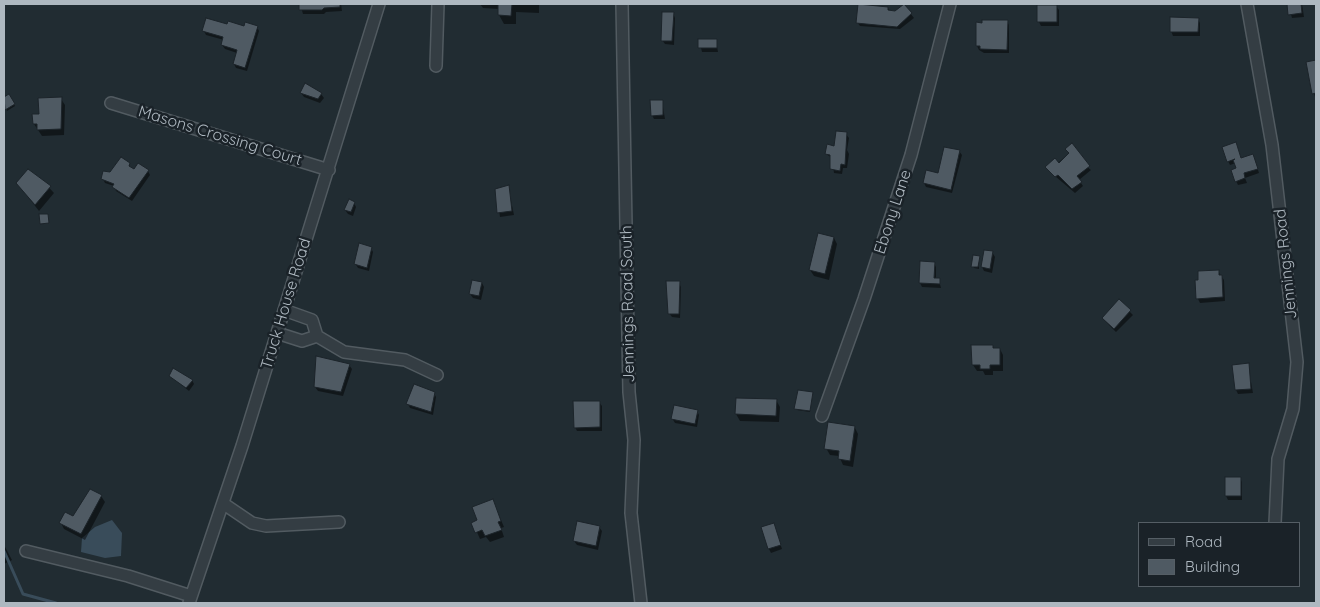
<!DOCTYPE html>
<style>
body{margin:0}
#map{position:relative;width:1320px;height:607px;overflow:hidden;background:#212c32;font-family:Quicksand,sans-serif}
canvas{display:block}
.frame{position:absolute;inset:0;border:5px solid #aeb8c0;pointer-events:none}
.legend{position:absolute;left:1138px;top:522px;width:162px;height:65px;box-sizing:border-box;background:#1a2228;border:1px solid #555e65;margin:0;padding:6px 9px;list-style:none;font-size:15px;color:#aeb8c0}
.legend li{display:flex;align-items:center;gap:10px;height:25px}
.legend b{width:25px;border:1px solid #555e65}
</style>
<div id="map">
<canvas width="1320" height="607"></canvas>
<div class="frame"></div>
<ul class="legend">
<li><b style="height:6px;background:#343d43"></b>Road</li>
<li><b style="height:14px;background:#4f5a63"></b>Building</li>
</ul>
</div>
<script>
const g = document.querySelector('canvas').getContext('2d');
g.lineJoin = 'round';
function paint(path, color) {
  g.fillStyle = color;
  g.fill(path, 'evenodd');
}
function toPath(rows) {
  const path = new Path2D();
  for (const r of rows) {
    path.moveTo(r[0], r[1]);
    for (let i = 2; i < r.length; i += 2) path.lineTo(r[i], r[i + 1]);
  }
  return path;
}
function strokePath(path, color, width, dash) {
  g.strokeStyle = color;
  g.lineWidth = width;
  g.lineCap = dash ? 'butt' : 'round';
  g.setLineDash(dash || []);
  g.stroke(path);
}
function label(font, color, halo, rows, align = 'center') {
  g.font = font + ' Quicksand,sans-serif';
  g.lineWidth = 5;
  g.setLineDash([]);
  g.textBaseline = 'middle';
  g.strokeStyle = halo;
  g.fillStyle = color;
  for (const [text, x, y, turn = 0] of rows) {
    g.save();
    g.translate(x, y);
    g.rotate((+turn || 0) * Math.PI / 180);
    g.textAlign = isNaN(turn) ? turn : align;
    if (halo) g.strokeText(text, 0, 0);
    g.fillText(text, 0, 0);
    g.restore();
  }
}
paint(toPath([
 [112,520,122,533,121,556,105,558,81,552,82,538,95,527]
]), '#394c5a');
paint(toPath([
 [300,4,341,4,342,11,326,12,324,14,303,14],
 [480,4,571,4,539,4,539,13,516,12,516,24,504,24,499,15,499,9,483,8],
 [1288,4,1302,4,1304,17,1292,18],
 [904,5,914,18,900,29,860,26,857,22,888,8,890,11,895,12],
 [1038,6,1056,6,1059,10,1059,26,1041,26,1039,22],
 [673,13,675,18,674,45,665,44,662,40],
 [1198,19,1200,23,1200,36,1173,36,1171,31],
 [1007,21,1009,25,1009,53,984,53,979,50,977,46],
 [228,25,257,27,259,31,247,71,236,68,234,64,237,53,225,49,222,45,224,40,206,35,204,31],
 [699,40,716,40,718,52,702,52],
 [1316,61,1316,97,1315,97,1307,63],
 [301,93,321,94,324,98,320,103,304,97],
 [9,96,15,106,7,111,4,98],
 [61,99,65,105,64,135,42,136,34,124,40,115],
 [662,101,665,119,654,119,652,115],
 [846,134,849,138,847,150,849,154,847,168,843,168,842,174,834,173,832,158,826,154],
 [1237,148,1241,160,1255,160,1259,173,1245,178,1247,183,1238,185,1236,181,1237,169,1236,163,1230,165,1228,161],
 [1066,149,1091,170,1079,180,1083,186,1075,193,1049,171,1069,153],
 [959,151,962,155,952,193,926,187,924,183,939,175],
 [129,164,131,169,148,171,150,175,132,201,116,191,114,186,105,183,103,179],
 [42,180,54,193,39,211,17,183],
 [508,186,514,215,500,217,496,190],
 [354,203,356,207,353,216,348,214,345,210],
 [834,238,837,244,829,280,814,276,810,270],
 [371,248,373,252,369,271,358,268,355,263],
 [992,252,995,257,992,273,984,271,982,267],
 [979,257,979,269,974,268,973,266],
 [921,262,934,263,936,267,936,279,939,280,941,288,922,287,920,283],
 [1218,271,1224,280,1225,301,1200,303,1198,299],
 [482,283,484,287,481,300,473,298,470,294],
 [679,283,681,287,680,318,672,317,669,313],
 [1119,301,1133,315,1116,332,1103,319],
 [993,346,994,349,1000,349,1003,355,1003,371,993,371,993,375,985,375,983,371,977,371,973,365],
 [349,365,352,369,343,396,318,391,315,387],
 [1248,365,1253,393,1238,394,1236,390],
 [170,376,192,380,194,384,189,391],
 [434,393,436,397,433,415,410,408,408,404],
 [812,393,810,412,797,410,796,409],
 [737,399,776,400,780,407,779,422,740,421,736,414],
 [599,402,602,406,602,431,577,431,575,427],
 [697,411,699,415,697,427,675,423,672,418],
 [855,428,858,434,853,467,843,465,839,456,830,455,826,448],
 [1240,478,1242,482,1242,500,1228,500,1226,496],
 [101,496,105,502,85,540,64,529,61,523,73,518,82,501,84,502],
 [493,501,504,527,501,528,504,537,490,542,486,537,480,539,473,523,478,521],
 [774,525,782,549,771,553,769,549],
 [599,527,602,531,598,550,577,545,574,541],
 [4,545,12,560,4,564]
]), '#0007');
strokePath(toPath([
 [4,551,23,594,56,603]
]), '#394c5a', 3);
const building = toPath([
 [299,4,340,4,340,7,324,8,322,10,299,10,299,4],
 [498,4,534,4,512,4,511,16,498,15,498,4],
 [858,4,888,7,888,10,895,11,904,4,912,13,897,27,856,23,858,4],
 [1287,4,1301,4,1302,13,1288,15,1287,4],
 [1037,5,1057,5,1057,22,1037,22,1037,5],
 [662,12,674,12,672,41,661,41,662,12],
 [1170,17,1199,18,1198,32,1170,32,1170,17],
 [206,18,227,24,228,21,244,26,245,22,258,26,245,68,233,64,237,50,221,45,223,37,202,31,206,18],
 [982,20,1008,20,1007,50,980,49,980,46,976,46,976,22,982,23,982,20],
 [698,39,717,39,717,48,698,48,698,39],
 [1316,60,1316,93,1312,94,1306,62,1316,60],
 [305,83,322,93,318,99,300,93,305,83],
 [9,94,15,104,5,110,4,97,9,94],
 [62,97,61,129,37,130,37,124,33,124,32,114,39,114,38,98,62,97],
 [650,100,663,100,663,115,651,116,650,100],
 [836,131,847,132,845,165,841,164,840,171,830,169,830,155,825,154,827,144,834,146,836,131],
 [1236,142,1241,158,1253,154,1258,169,1244,173,1245,178,1235,182,1231,170,1236,168,1233,160,1235,159,1227,162,1222,147,1236,142],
 [1072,143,1090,166,1077,176,1082,182,1072,189,1058,175,1055,177,1045,167,1055,158,1059,163,1069,153,1065,149,1072,143],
 [944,147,960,150,951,190,923,183,926,170,938,173,944,147],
 [121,157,130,163,129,166,134,169,138,163,149,170,129,198,112,187,114,184,101,179,103,171,110,172,121,157],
 [28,169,51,186,35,205,16,183,28,169],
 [509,185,512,211,497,213,495,189,509,185],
 [349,199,355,202,351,212,344,210,349,199],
 [39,214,48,214,49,223,40,224,39,214],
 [818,233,834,237,825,274,809,270,818,233],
 [359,243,372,247,367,268,354,264,359,243],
 [984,250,993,251,990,269,981,267,984,250],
 [973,255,980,256,978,267,971,267,973,255],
 [920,261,935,262,934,278,940,278,940,284,919,283,920,261],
 [1219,270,1219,275,1222,275,1223,297,1196,299,1195,280,1198,280,1198,271,1219,270],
 [472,280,482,282,479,296,469,294,472,280],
 [666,281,680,281,679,314,668,314,666,281],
 [1119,299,1131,310,1114,329,1102,318,1119,299],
 [971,345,993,345,993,348,1000,348,1000,365,990,365,990,369,980,369,980,365,972,365,971,345],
 [316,356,350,364,341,392,314,387,316,356],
 [1249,363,1251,389,1235,390,1232,365,1249,363],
 [173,368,193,380,186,388,169,376,173,368],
 [414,384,435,392,431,412,406,404,414,384],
 [798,390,813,392,810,411,794,409,798,390],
 [736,398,777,399,776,416,735,414,736,398],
 [573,401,600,401,600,427,574,428,573,401],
 [674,405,698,410,695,424,671,419,674,405],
 [828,422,855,426,850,461,838,459,839,451,824,449,828,422],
 [1225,477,1241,477,1241,496,1225,496,1225,477],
 [90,489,102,495,81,534,59,523,65,512,73,516,90,489],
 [493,499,501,521,498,522,502,530,485,536,482,530,475,533,471,523,477,520,472,507,493,499],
 [577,521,600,526,596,546,573,541,577,521],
 [774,523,781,545,768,549,761,527,774,523]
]);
paint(building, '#4f5a63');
strokePath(building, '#1c242a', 1);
const minor = toPath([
 [622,4,629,392,634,440,631,513,641,603],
 [1247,4,1272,145,1297,362,1293,409,1278,459,1275,523],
 [436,66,438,4],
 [111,103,329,170],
 [277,333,302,341,317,336,312,320,284,310],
 [317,336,344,352,405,360,437,375],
 [822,416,864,299,911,155,950,4],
 [224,504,252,523,266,526,339,522],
 [26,551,128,576,191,596],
 [189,603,242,446,379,4]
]);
strokePath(minor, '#525b61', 14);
strokePath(minor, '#343d43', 11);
label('16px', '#aeb8c0', '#1a2228', [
 ["Masons Crossing Court",220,136,17],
 ["Ebony Lane",893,212,-72],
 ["Jennings Road",1286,264,-96],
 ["Truck House Road",286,304,-73],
 ["Jennings Road South",628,304,-91]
]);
</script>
